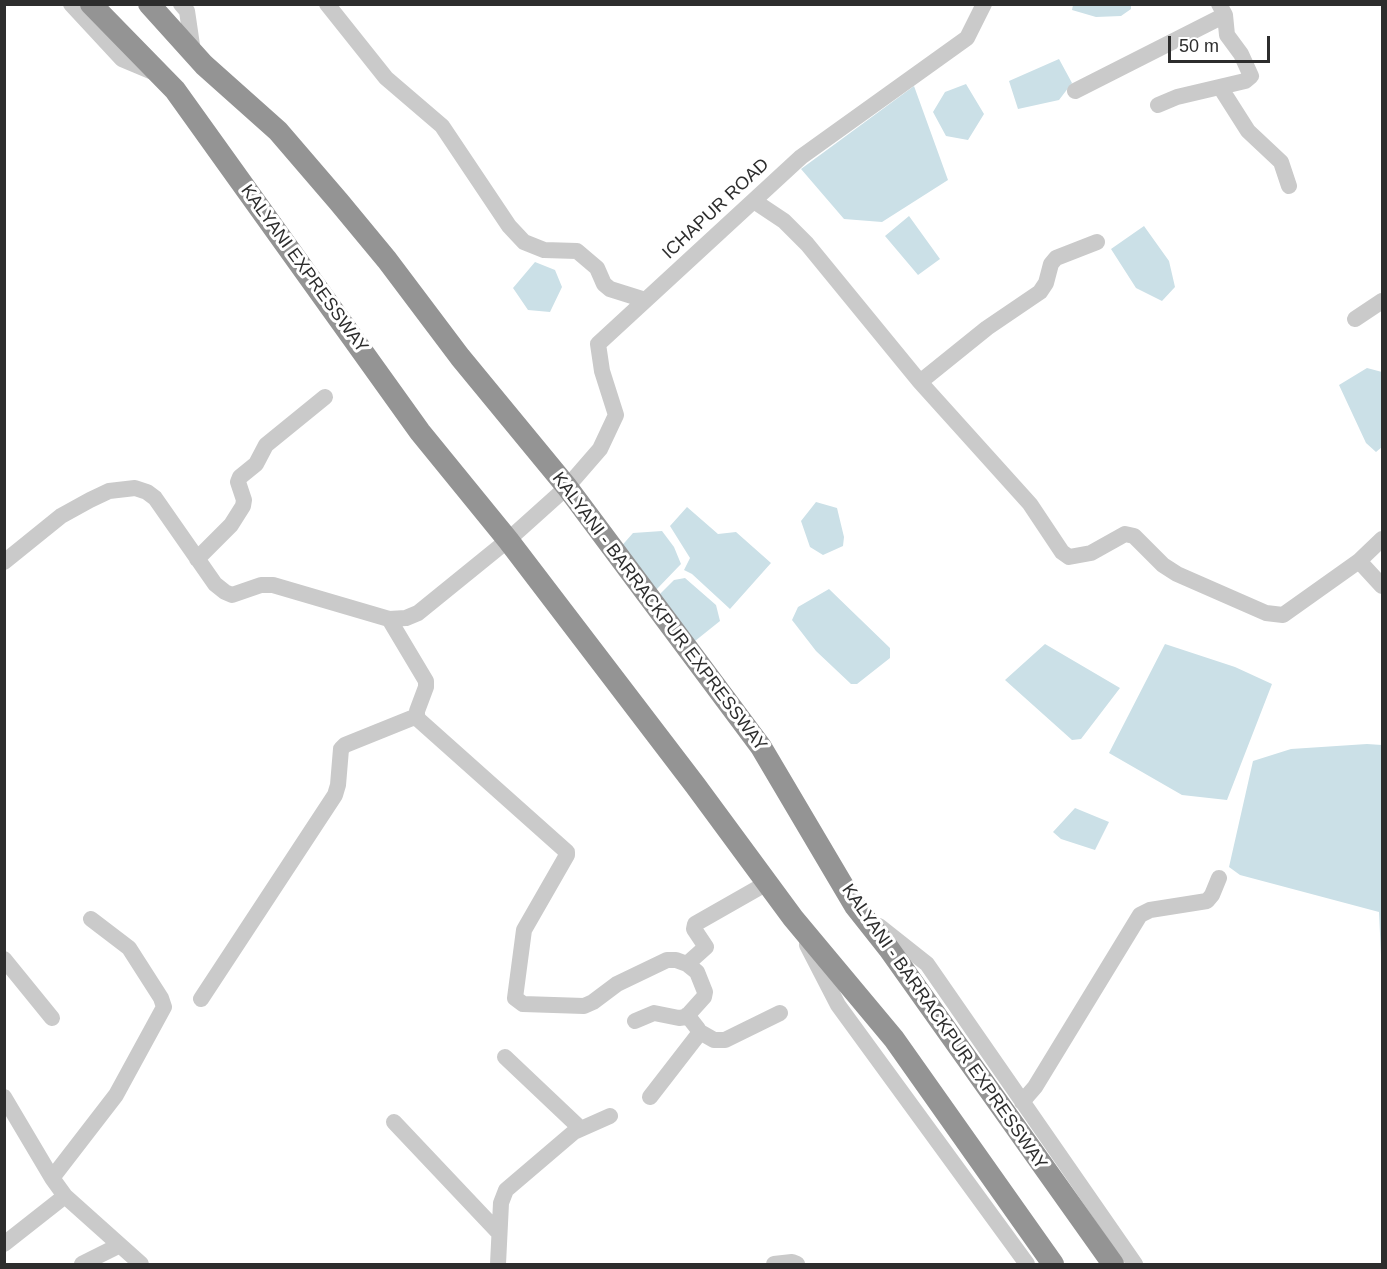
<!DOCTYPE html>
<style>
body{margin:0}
#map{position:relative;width:1387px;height:1269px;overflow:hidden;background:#fff;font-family:Arial,sans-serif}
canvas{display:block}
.frame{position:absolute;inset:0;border:6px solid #2d2d2d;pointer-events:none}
.scale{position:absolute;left:1168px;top:36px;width:102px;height:27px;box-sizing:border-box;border:3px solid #2d2d2d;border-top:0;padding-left:8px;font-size:18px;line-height:21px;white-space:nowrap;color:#2d2d2d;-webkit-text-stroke:4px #fff;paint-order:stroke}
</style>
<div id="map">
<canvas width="1387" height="1269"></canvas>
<div class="frame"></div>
<div class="scale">50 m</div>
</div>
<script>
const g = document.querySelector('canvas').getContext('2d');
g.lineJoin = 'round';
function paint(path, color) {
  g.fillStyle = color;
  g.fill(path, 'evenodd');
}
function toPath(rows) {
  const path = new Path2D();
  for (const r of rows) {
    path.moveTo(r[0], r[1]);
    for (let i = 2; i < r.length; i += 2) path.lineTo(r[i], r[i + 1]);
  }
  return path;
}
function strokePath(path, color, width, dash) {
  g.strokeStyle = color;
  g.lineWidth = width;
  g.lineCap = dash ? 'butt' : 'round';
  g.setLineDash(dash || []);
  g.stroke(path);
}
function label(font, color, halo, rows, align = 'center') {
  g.font = font + ' Arial,sans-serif';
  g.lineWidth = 6;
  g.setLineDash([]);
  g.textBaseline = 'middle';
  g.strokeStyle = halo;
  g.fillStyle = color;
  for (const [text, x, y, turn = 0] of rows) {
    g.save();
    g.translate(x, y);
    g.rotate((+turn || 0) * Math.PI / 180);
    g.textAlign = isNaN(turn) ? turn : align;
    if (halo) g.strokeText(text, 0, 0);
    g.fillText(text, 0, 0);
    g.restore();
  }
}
paint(toPath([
 [1073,5,1131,5,1131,9,1121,16,1096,17,1072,10],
 [1059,59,1072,83,1059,100,1018,109,1009,81],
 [966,84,984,114,968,140,946,136,933,112,945,92],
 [914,86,948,180,882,222,844,219,801,169],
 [909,216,940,259,918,275,885,236],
 [1144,226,1169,261,1175,287,1162,301,1136,288,1111,249],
 [535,262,555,270,562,287,550,312,528,310,513,288],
 [1367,368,1382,372,1382,447,1376,452,1366,443,1339,385],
 [816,502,837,508,844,537,843,546,823,555,810,547,801,521],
 [687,507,718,534,736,532,771,563,730,609,692,574,684,570,690,558,670,526],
 [662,531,674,547,681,564,655,591,618,550,633,533],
 [685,578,716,605,720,621,690,645,646,608,674,580],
 [829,589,890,648,890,658,857,684,851,684,816,651,792,620,798,607],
 [1045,644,1120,688,1081,739,1072,740,1005,680],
 [1165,644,1235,667,1272,684,1227,800,1182,795,1109,753],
 [1367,744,1382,745,1382,977,1379,912,1240,875,1229,867,1253,761,1291,749],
 [1075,808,1109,822,1095,850,1061,839,1053,832]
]), '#cbe0e7');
strokePath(toPath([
 [71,4,122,59,153,72],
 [181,4,187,11,193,52],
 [327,4,386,78,442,126,509,226,524,242,544,250,577,251,597,268,604,284,610,289,645,300],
 [1220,87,1248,131,1281,162,1289,186],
 [1075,91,1225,15],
 [1158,105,1177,97,1245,81,1251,76,1241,54,1227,35,1225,15,1219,4],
 [754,201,784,221,807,244,920,382,1030,504,1062,552,1069,557,1091,553,1125,534,1134,536,1163,565,1177,574,1266,613,1283,615,1359,561,1382,539],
 [1355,319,1382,301],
 [920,382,987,328,1040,292,1046,283,1051,264,1056,258,1097,242],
 [197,559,231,525,243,506,244,500,238,482,240,477,256,464,266,445,325,397],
 [1359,561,1382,586],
 [4,562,61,516,90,500,109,491,135,488,147,492,155,498,215,584,225,592,232,595,261,585,273,585,389,619,406,618,418,613,508,540,567,487,600,449,616,415,602,371,598,344,801,157,967,38,984,4],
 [389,619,426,681,426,687,417,711,417,716,419,720,567,852,567,855,524,930,515,998,523,1004,584,1006,593,1002,617,984,667,960,676,960,687,964,697,972,705,992,704,997,686,1017,679,1018,654,1013,635,1021],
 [879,926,927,964,1135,1264],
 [807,945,838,1005,1027,1264],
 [4,959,52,1018],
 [687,964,706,947,694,929,695,924,767,883],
 [201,999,335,795,338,785,341,749,345,745,417,716],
 [700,1032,714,1040,725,1040,780,1013],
 [505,1057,580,1128],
 [4,1097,52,1178,65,1196,141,1264],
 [650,1097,698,1035,698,1029,687,1015],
 [1022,1102,1035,1087,1140,915,1150,910,1207,901,1212,895,1219,878],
 [394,1122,499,1233],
 [52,1178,116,1095,164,1007,161,998,129,948,91,919],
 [4,1244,65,1196],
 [82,1264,120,1245],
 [498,1264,501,1203,506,1190,574,1132,610,1116],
 [774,1264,792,1262,797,1264]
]), '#cacaca', 16);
strokePath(toPath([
 [91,4,175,90,420,432,508,540,695,785,793,918,894,1039,1053,1264],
 [149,4,204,65,278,131,339,202,387,260,460,357,567,487,761,747,855,906,889,949,1113,1264]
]), '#949494', 22);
label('18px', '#2d2d2d', '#fff', [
 ["ICHAPUR ROAD",716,209,-43],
 ["KALYANI EXPRESSWAY",304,269,54],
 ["KALYANI - BARRACKPUR EXPRESSWAY",659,612,53],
 ["KALYANI - BARRACKPUR EXPRESSWAY",944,1027,55]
]);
</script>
